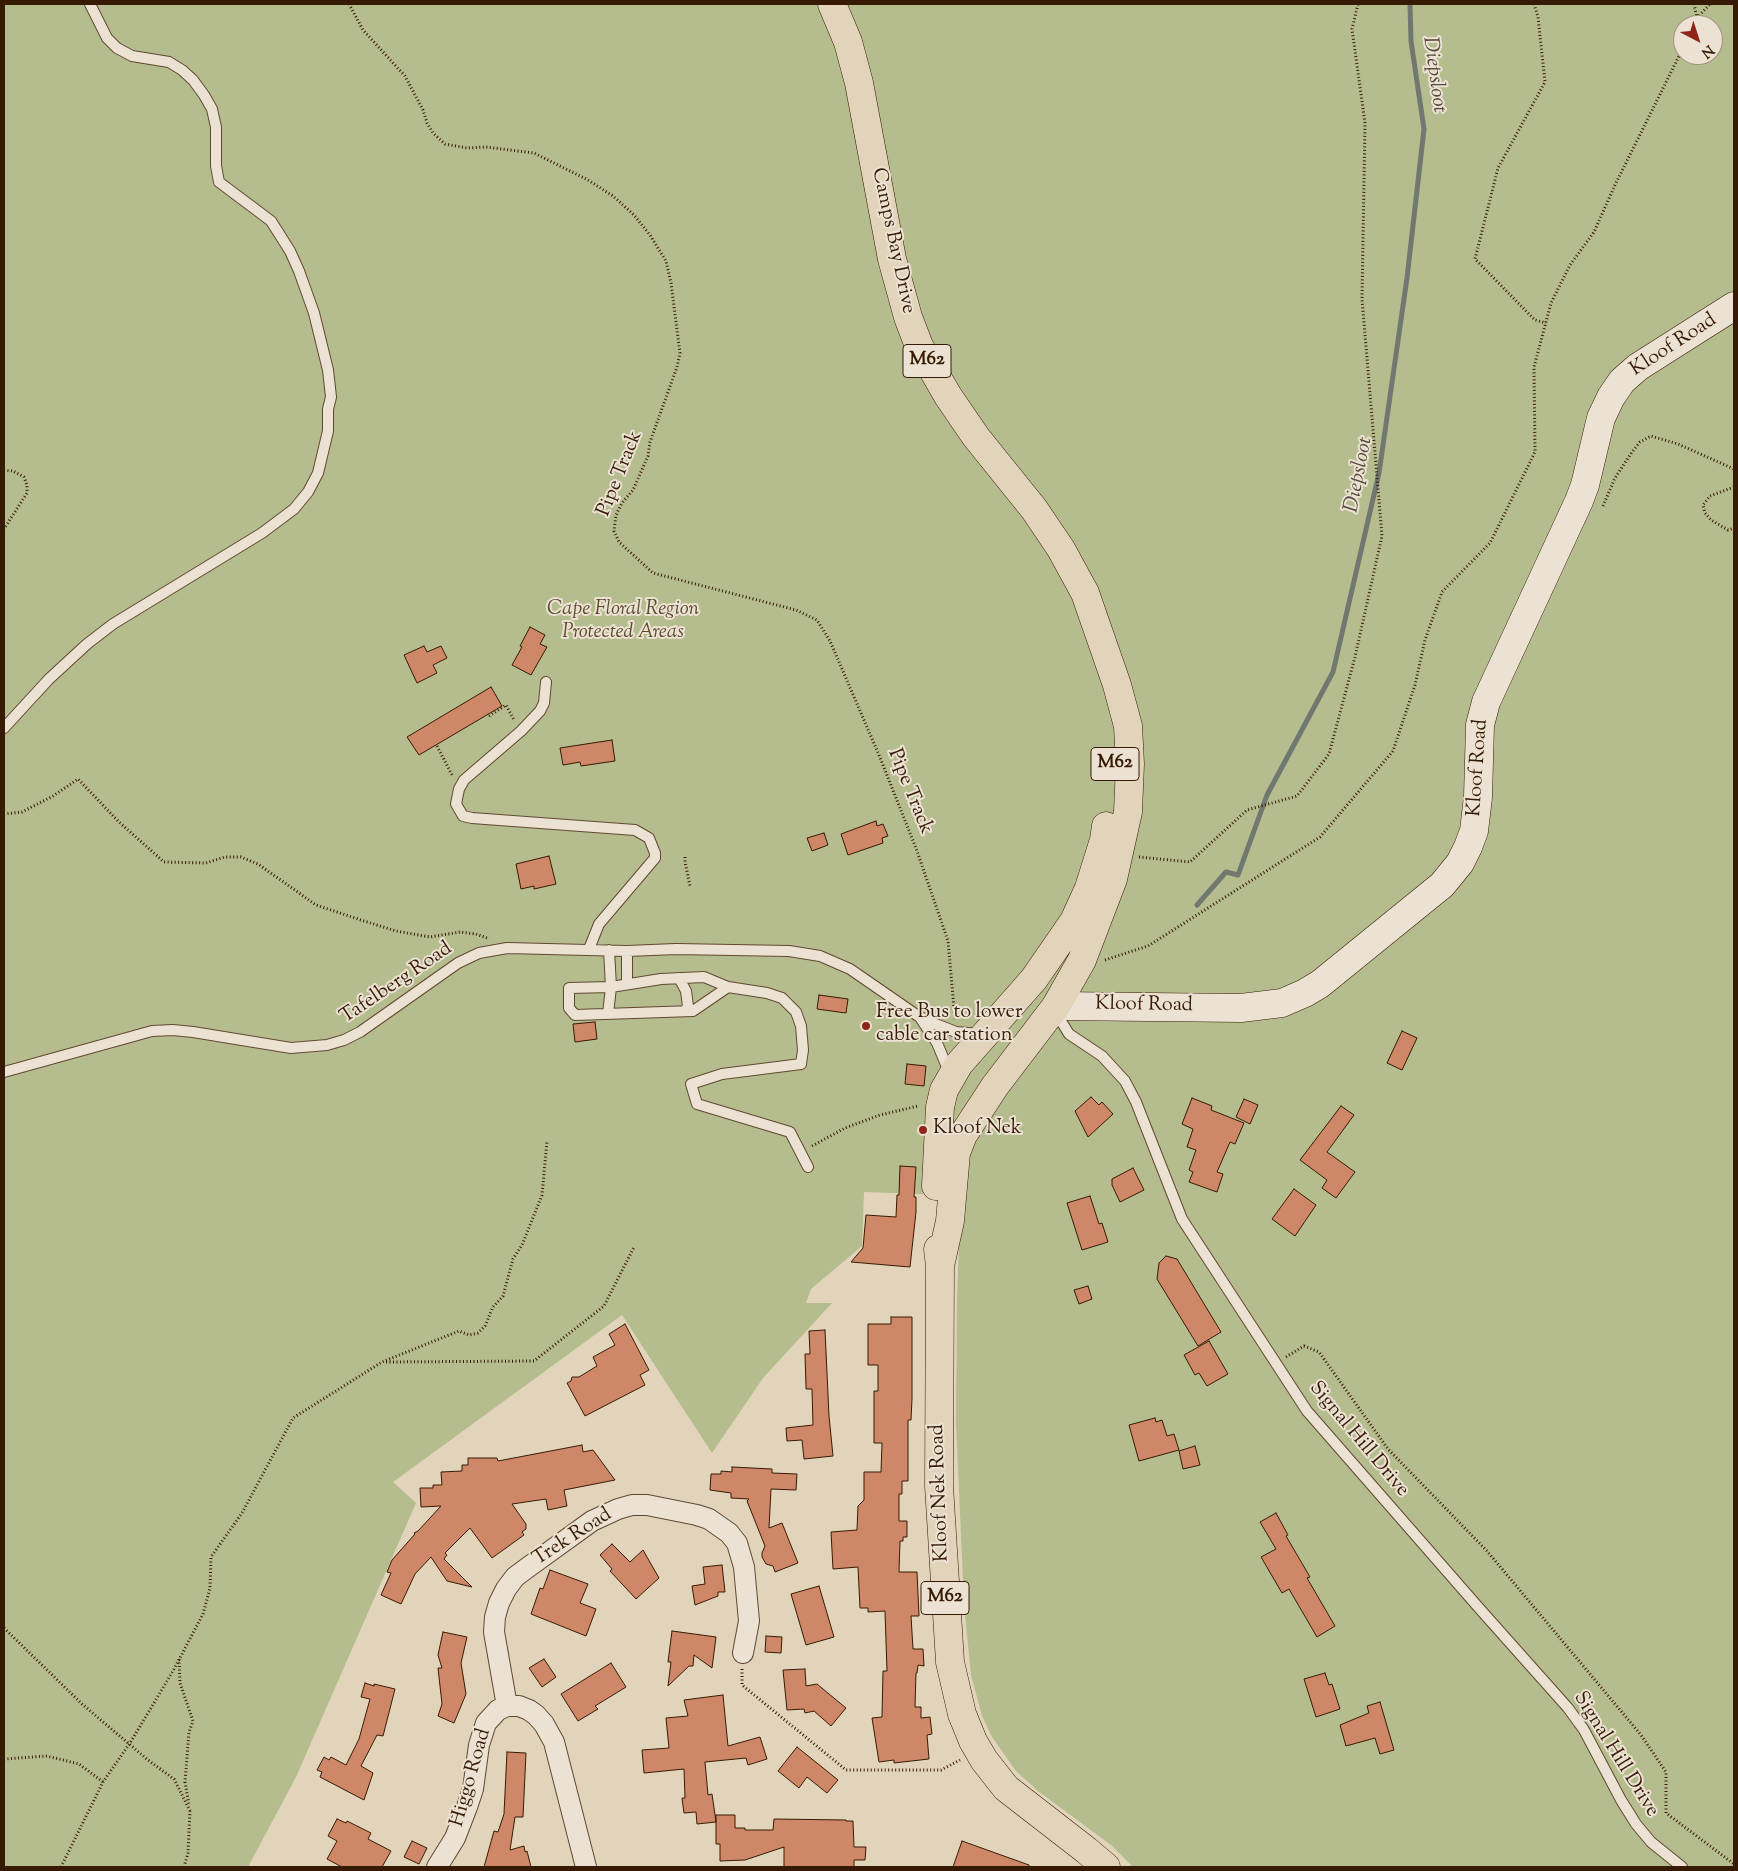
<!DOCTYPE html>
<style>
body{margin:0}
#map{position:relative;width:1738px;height:1871px;overflow:hidden;background:#e2d3bb;font-family:"Sorts Mill Goudy",serif}
canvas{display:block}
.frame{position:absolute;inset:0;border:5px solid #371a03;pointer-events:none}
.north{position:absolute;left:1673px;top:15px;width:50px;height:50px;box-sizing:border-box;background:#ece2d3;border:1px solid #a49280;border-radius:50%;rotate:140deg;font-size:14px;font-weight:700;line-height:20px;text-align:center;color:#371a03}
.north::after{content:'';display:block;margin:auto;width:18px;height:22px;background:#8f2418;clip-path:polygon(50% 0,100% 100%,50% 72%,0 100%)}
</style>
<div id="map">
<canvas width="1738" height="1871"></canvas>
<div class="frame"></div>
<div class="north">N</div>
</div>
<script>
const g = document.querySelector('canvas').getContext('2d');
g.lineJoin = 'round';
function paint(path, color) {
  g.fillStyle = color;
  g.fill(path, 'evenodd');
}
function toPath(rows) {
  const path = new Path2D();
  for (const r of rows) {
    path.moveTo(r[0], r[1]);
    for (let i = 2; i < r.length; i += 2) path.lineTo(r[i], r[i + 1]);
  }
  return path;
}
function strokePath(path, color, width, dash) {
  g.strokeStyle = color;
  g.lineWidth = width;
  g.lineCap = dash ? 'butt' : 'round';
  g.setLineDash(dash || []);
  g.stroke(path);
}
function label(font, color, halo, rows, align = 'center') {
  g.font = font + ' "Sorts Mill Goudy",serif';
  g.lineWidth = 4;
  g.setLineDash([]);
  g.textBaseline = 'middle';
  g.strokeStyle = halo;
  g.fillStyle = color;
  for (const [text, x, y, turn = 0] of rows) {
    g.save();
    g.translate(x, y);
    g.rotate((+turn || 0) * Math.PI / 180);
    g.textAlign = isNaN(turn) ? turn : align;
    if (halo) g.strokeText(text, 0, 0);
    g.fillText(text, 0, 0);
    g.restore();
  }
}
paint(toPath([
 [4,4,1734,4,1734,1867,1133,1867,1111,1845,1038,1791,1016,1771,992,1737,982,1716,971,1675,964,1604,956,1422,957,1299,961,1191,919,1194,864,1192,862,1246,811,1289,806,1303,832,1303,763,1378,712,1453,622,1315,393,1482,416,1503,296,1777,248,1867,4,1867],
 [1683,25,1713,25,1713,55,1683,55]
]), '#b5bc8e');
strokePath(toPath([
 [1197,905,1226,872,1238,875,1267,795,1333,672,1379,473,1407,278,1424,129,1411,41,1410,4]
]), '#717870', 5);
const building = toPath([
 [530,627,545,635,540,644,547,647,531,675,512,665,522,647,520,646,530,627],
 [424,646,427,652,441,646,447,658,433,665,437,673,417,683,404,655,424,646],
 [491,687,502,706,419,755,407,737,491,687],
 [612,740,615,761,581,766,580,762,563,765,560,748,612,740],
 [876,821,877,826,883,824,888,836,882,838,883,843,848,855,841,834,876,821],
 [824,833,828,845,812,851,807,838,824,833],
 [549,856,556,884,534,889,534,886,521,889,516,864,549,856],
 [819,995,848,999,846,1013,817,1009,819,995],
 [595,1022,597,1039,575,1042,573,1024,595,1022],
 [1402,1031,1417,1038,1402,1070,1387,1063,1402,1031],
 [907,1064,926,1066,924,1086,905,1084,907,1064],
 [1091,1097,1099,1105,1102,1102,1113,1114,1088,1137,1075,1111,1091,1097],
 [1192,1098,1212,1106,1211,1110,1244,1123,1235,1144,1230,1142,1217,1172,1223,1174,1217,1192,1189,1182,1193,1172,1189,1170,1196,1150,1187,1147,1193,1129,1182,1124,1192,1098],
 [1244,1099,1258,1105,1250,1124,1236,1117,1244,1099],
 [1341,1106,1354,1115,1327,1152,1355,1172,1336,1198,1322,1188,1327,1180,1300,1160,1341,1106],
 [900,1166,916,1167,914,1197,916,1197,916,1212,910,1267,851,1262,863,1248,866,1215,896,1217,897,1195,899,1195,900,1166],
 [1133,1168,1144,1190,1120,1202,1112,1185,1112,1179,1133,1168],
 [1294,1189,1316,1205,1295,1236,1272,1219,1294,1189],
 [1090,1196,1099,1224,1102,1223,1108,1242,1082,1250,1067,1203,1090,1196],
 [1166,1256,1177,1259,1221,1332,1198,1346,1157,1279,1159,1263,1166,1256],
 [1088,1286,1092,1299,1079,1304,1074,1290,1088,1286],
 [891,1317,912,1317,912,1399,911,1420,908,1420,908,1481,902,1481,902,1494,899,1494,899,1521,907,1521,907,1537,903,1537,903,1541,900,1541,899,1572,917,1572,919,1616,911,1616,913,1649,923,1649,924,1666,918,1665,917,1673,916,1673,915,1707,921,1707,921,1718,930,1717,932,1734,927,1735,929,1759,894,1763,894,1760,879,1762,872,1718,882,1717,883,1671,887,1671,885,1611,868,1612,868,1608,860,1608,858,1567,833,1569,831,1532,857,1530,858,1506,864,1500,864,1472,881,1472,882,1443,874,1443,874,1391,878,1391,878,1365,868,1365,868,1324,891,1324,891,1317],
 [625,1324,649,1370,640,1375,645,1385,585,1416,567,1383,571,1381,572,1377,579,1377,597,1366,593,1357,615,1345,609,1334,625,1324],
 [825,1330,829,1416,833,1456,804,1459,802,1440,787,1441,786,1428,813,1425,812,1389,806,1389,806,1387,805,1354,810,1354,809,1331,825,1330],
 [1209,1341,1228,1374,1207,1386,1199,1373,1195,1375,1184,1355,1209,1341],
 [1155,1418,1156,1422,1162,1420,1167,1436,1174,1434,1179,1450,1139,1461,1129,1425,1155,1418],
 [582,1445,583,1452,593,1450,615,1480,564,1490,567,1506,548,1510,546,1499,512,1504,526,1524,526,1529,522,1532,524,1535,492,1558,470,1528,445,1553,447,1555,444,1559,472,1587,447,1581,431,1557,415,1574,401,1604,381,1595,391,1573,387,1572,392,1560,415,1534,414,1533,418,1531,441,1506,421,1507,420,1488,433,1488,433,1485,442,1485,441,1472,462,1471,462,1465,468,1465,468,1458,497,1458,498,1461,582,1445],
 [1195,1446,1200,1465,1183,1469,1179,1451,1195,1446],
 [732,1467,772,1469,772,1473,797,1474,796,1490,771,1489,769,1528,782,1523,798,1563,775,1572,773,1566,766,1564,762,1557,762,1553,765,1546,747,1501,749,1499,731,1498,731,1493,710,1490,711,1474,721,1474,721,1471,732,1472,732,1467],
 [1276,1513,1288,1535,1286,1536,1310,1577,1307,1578,1335,1626,1317,1637,1289,1589,1282,1593,1261,1557,1276,1549,1260,1522,1276,1513],
 [612,1544,630,1562,643,1550,659,1578,636,1599,610,1571,612,1569,600,1555,612,1544],
 [722,1565,725,1592,718,1592,718,1596,695,1605,692,1586,705,1584,703,1567,722,1565],
 [550,1570,588,1584,580,1603,596,1609,586,1636,531,1614,540,1588,543,1589,550,1570],
 [819,1586,834,1637,806,1645,791,1594,819,1586],
 [672,1631,716,1637,712,1668,694,1655,693,1666,689,1666,668,1686,671,1662,668,1662,672,1631],
 [443,1632,467,1637,461,1663,466,1694,454,1723,438,1716,442,1704,438,1668,442,1668,438,1655,443,1632],
 [766,1636,782,1637,781,1653,765,1652,766,1636],
 [544,1659,556,1677,542,1687,529,1668,544,1659],
 [611,1663,626,1687,595,1706,598,1709,578,1721,561,1694,611,1663],
 [805,1669,806,1686,817,1684,846,1708,831,1726,814,1711,805,1713,804,1709,787,1710,783,1670,805,1669],
 [1325,1673,1329,1685,1332,1684,1340,1709,1316,1717,1304,1679,1325,1673],
 [365,1683,374,1686,374,1684,395,1689,383,1736,377,1735,361,1766,373,1773,364,1800,320,1777,322,1772,317,1770,324,1757,329,1760,331,1757,346,1765,359,1739,370,1699,361,1697,365,1683],
 [723,1695,728,1746,760,1737,767,1759,748,1765,746,1758,705,1762,708,1795,712,1794,716,1822,697,1824,696,1812,684,1813,682,1798,685,1798,684,1769,644,1773,642,1750,669,1748,666,1718,688,1716,684,1700,723,1695],
 [1380,1702,1394,1750,1380,1754,1375,1738,1346,1746,1340,1725,1369,1713,1367,1706,1380,1702],
 [797,1747,838,1780,827,1793,807,1777,799,1788,778,1771,797,1747],
 [507,1752,526,1753,523,1817,515,1817,510,1850,524,1846,525,1852,527,1851,531,1867,484,1867,494,1831,498,1832,504,1814,507,1752],
 [716,1815,735,1815,735,1828,745,1828,745,1830,773,1830,774,1819,846,1820,846,1821,853,1821,854,1847,866,1847,865,1860,854,1860,854,1867,784,1867,784,1847,745,1860,720,1861,720,1844,716,1844,716,1815],
 [337,1819,346,1823,347,1821,371,1833,368,1839,391,1851,382,1867,342,1867,327,1859,337,1841,328,1836,337,1819],
 [412,1841,427,1848,419,1864,404,1857,412,1841],
 [962,1841,1029,1865,1029,1867,953,1867,962,1841]
]);
paint(building, '#ce8868');
strokePath(building, '#371a03', 1);
const service = toPath([
 [546,682,544,703,540,711,521,731,464,780,459,789,456,804,463,816,472,818,635,830,649,838,655,853,655,858,599,924,589,949],
 [4,728,49,679,87,644,113,624,262,533,294,509,308,492,318,473,328,431,328,409,331,397,328,370,314,313,299,271,290,251,271,221,219,182,216,166,216,127,212,109,204,95,193,80,182,70,169,62,132,56,117,48,107,38,90,4],
 [609,950,611,987,569,988,569,1008,575,1015,693,1011,728,987],
 [627,951,627,984],
 [679,978,686,991,688,1006,685,1011],
 [1057,1009,1061,1021,1069,1034,1102,1056,1125,1081,1136,1102,1182,1219,1307,1411,1479,1608,1568,1708,1584,1730,1621,1800,1636,1824,1651,1842,1682,1867],
 [608,1014,611,987,661,979,704,977,728,987,767,993,782,998,796,1012,801,1026,803,1050,801,1064,722,1074,691,1084,697,1104,790,1132,808,1167],
 [921,1019,937,1043,950,1074],
 [4,1072,152,1031,173,1030,193,1032,291,1048,327,1045,344,1040,360,1032,458,963,479,953,507,948,627,951,676,949,789,951,820,956,850,969,918,1016,933,1023,956,1032,981,1034]
]);
const minor = toPath([
 [507,1706,494,1632,495,1617,499,1603,506,1589,515,1577,527,1568,592,1521,618,1509,632,1505,647,1505,697,1515,709,1519,729,1533,737,1543,744,1567,749,1621,743,1653],
 [437,1867,455,1838,467,1807,473,1789,479,1745,486,1723,498,1710,507,1706,519,1706,529,1710,536,1715,544,1724,554,1742,586,1867]
]);
const secondary = toPath([
 [1056,1006,1241,1008,1282,1003,1305,993,1320,984,1442,885,1460,863,1468,847,1474,831,1478,797,1480,725,1486,702,1579,501,1585,485,1601,418,1611,397,1622,381,1638,367,1734,306]
]);
const primary = toPath([
 [832,4,848,42,859,83,892,259,908,317,919,346,948,396,976,437,1034,509,1061,549,1085,593,1117,685,1128,726,1130,764,1128,812,1113,879,1082,960,1056,1006,995,1086,963,1135,956,1153,950,1221,940,1266],
 [936,1186,940,1107,944,1090,959,1064,1034,979,1074,921,1089,888,1104,840,1106,826],
 [938,1249,940,1266,939,1486,950,1662,962,1714,973,1741,984,1760,1006,1788,1086,1850,1106,1867]
]);
strokePath(service, '#624831', 12);
strokePath(minor, '#624831', 22);
strokePath(secondary, '#371a03', 29);
strokePath(primary, '#371a03', 29);
strokePath(toPath([
 [349,4,363,30,405,76,423,110,427,123,433,133,445,144,467,148,486,147,534,153,588,180,613,196,634,215,650,235,666,261,671,283,680,353,677,367,650,442,648,456,633,490,622,503,616,515,614,531,619,542,653,573,796,610,817,620,830,641,879,755,917,851,948,941,955,1019],
 [1534,4,1538,17,1545,82,1498,168,1475,259,1535,320,1546,323],
 [1694,4,1697,18,1710,4],
 [1694,25,1697,18],
 [4,470,13,471,24,477,27,485,27,493,4,529],
 [1734,487,1710,496,1703,505,1705,513,1711,520,1728,530,1734,528],
 [1603,506,1615,478,1632,452,1640,442,1651,436,1678,444,1734,469],
 [489,716,506,705,514,720],
 [437,746,452,775],
 [4,814,22,812,53,796,78,779,119,822,164,862,206,863,225,857,241,857,258,864,316,905,364,921,396,931,430,937,460,932,476,934,487,938],
 [685,857,685,862,690,886],
 [1139,857,1190,862,1247,810,1297,796,1329,754,1355,657,1382,536,1362,299,1365,123,1352,29,1358,4],
 [1105,960,1148,946,1320,837,1393,751,1415,685,1425,640,1442,592,1490,543,1535,452,1534,367,1551,303,1570,265,1594,232,1615,185,1683,48],
 [812,1146,845,1128,880,1115,918,1106],
 [1286,1357,1304,1346,1319,1352,1388,1449,1487,1551,1641,1735,1666,1772,1666,1813,1734,1864],
 [386,1362,534,1361,604,1306,634,1247],
 [4,1628,82,1704,148,1760,174,1779,190,1811],
 [179,1659,180,1683,193,1721,189,1732,185,1782,189,1805],
 [742,1669,742,1685,846,1770,941,1770,960,1760],
 [4,1759,47,1756,79,1764,103,1782],
 [61,1867,103,1782,130,1743,173,1671,203,1614,210,1588,211,1557,242,1513,293,1418,382,1362,459,1331,469,1335,478,1333,485,1326,493,1307,503,1296,513,1259,522,1245,542,1195,547,1141],
 [184,1867,188,1853,190,1811]
]), '#371a03', 3, [1, 2.5]);
strokePath(service, '#ece2d3', 10);
strokePath(minor, '#ece2d3', 20);
strokePath(secondary, '#ece2d3', 28);
strokePath(primary, '#e2d3bb', 28);
for (const [x, y, r, color] of [
 [866,1026,5,"#8f2418"],
 [923,1130,5,"#8f2418"]
]) {
  const dot = new Path2D();
  dot.arc(x, y, r, 0, 2 * Math.PI);
  g.fillStyle = color;
  g.fill(dot);
  strokePath(dot, '#ece2d3', 2);
}
for (const [x, y, w] of [
 [927,361,48],
 [1115,764,48],
 [945,1598,48]
]) {
  const box = new Path2D();
  box.roundRect(x - w / 2, y - 16.5, w, 33, 4);
  g.fillStyle = '#ece2d3';
  g.fill(box);
  strokePath(box, '#371a03', 1);
}
label('bold 19px', '#371a03', null, [
 ["M62",927,361],
 ["M62",1115,764],
 ["M62",945,1598]
]);
label('20px', '#371a03', '#ece2d3', [
 ["Camps Bay Drive",892,241,78],
 ["Kloof Road",1674,346,-33],
 ["Pipe Track",621,474,-68],
 ["Kloof Road",1479,768,-86],
 ["Pipe Track",909,792,68],
 ["Tafelberg Road",397,984,-34],
 ["Kloof Road",1144,1006,1],
 ["Signal Hill Drive",1358,1440,50],
 ["Kloof Nek Road",941,1493,-92],
 ["Trek Road",573,1538,-33],
 ["Signal Hill Drive",1615,1755,58],
 ["Higgo Road",472,1778,-74]
]);
label('italic 20px', '#5d4b2d', '#ece2d3', [
 ["Cape Floral Region",623,611],
 ["Protected Areas",623,634]
]);
label('20px', '#371a03', '#ece2d3', [
 ["Free Bus to lower",876,1014],
 ["cable car station",876,1037],
 ["Kloof Nek",933,1130]
], 'left');
label('italic 21px', '#54493a', '#ece2d3', [
 ["Diepsloot",1433,75,82],
 ["Diepsloot",1360,475,-79]
]);
</script>
